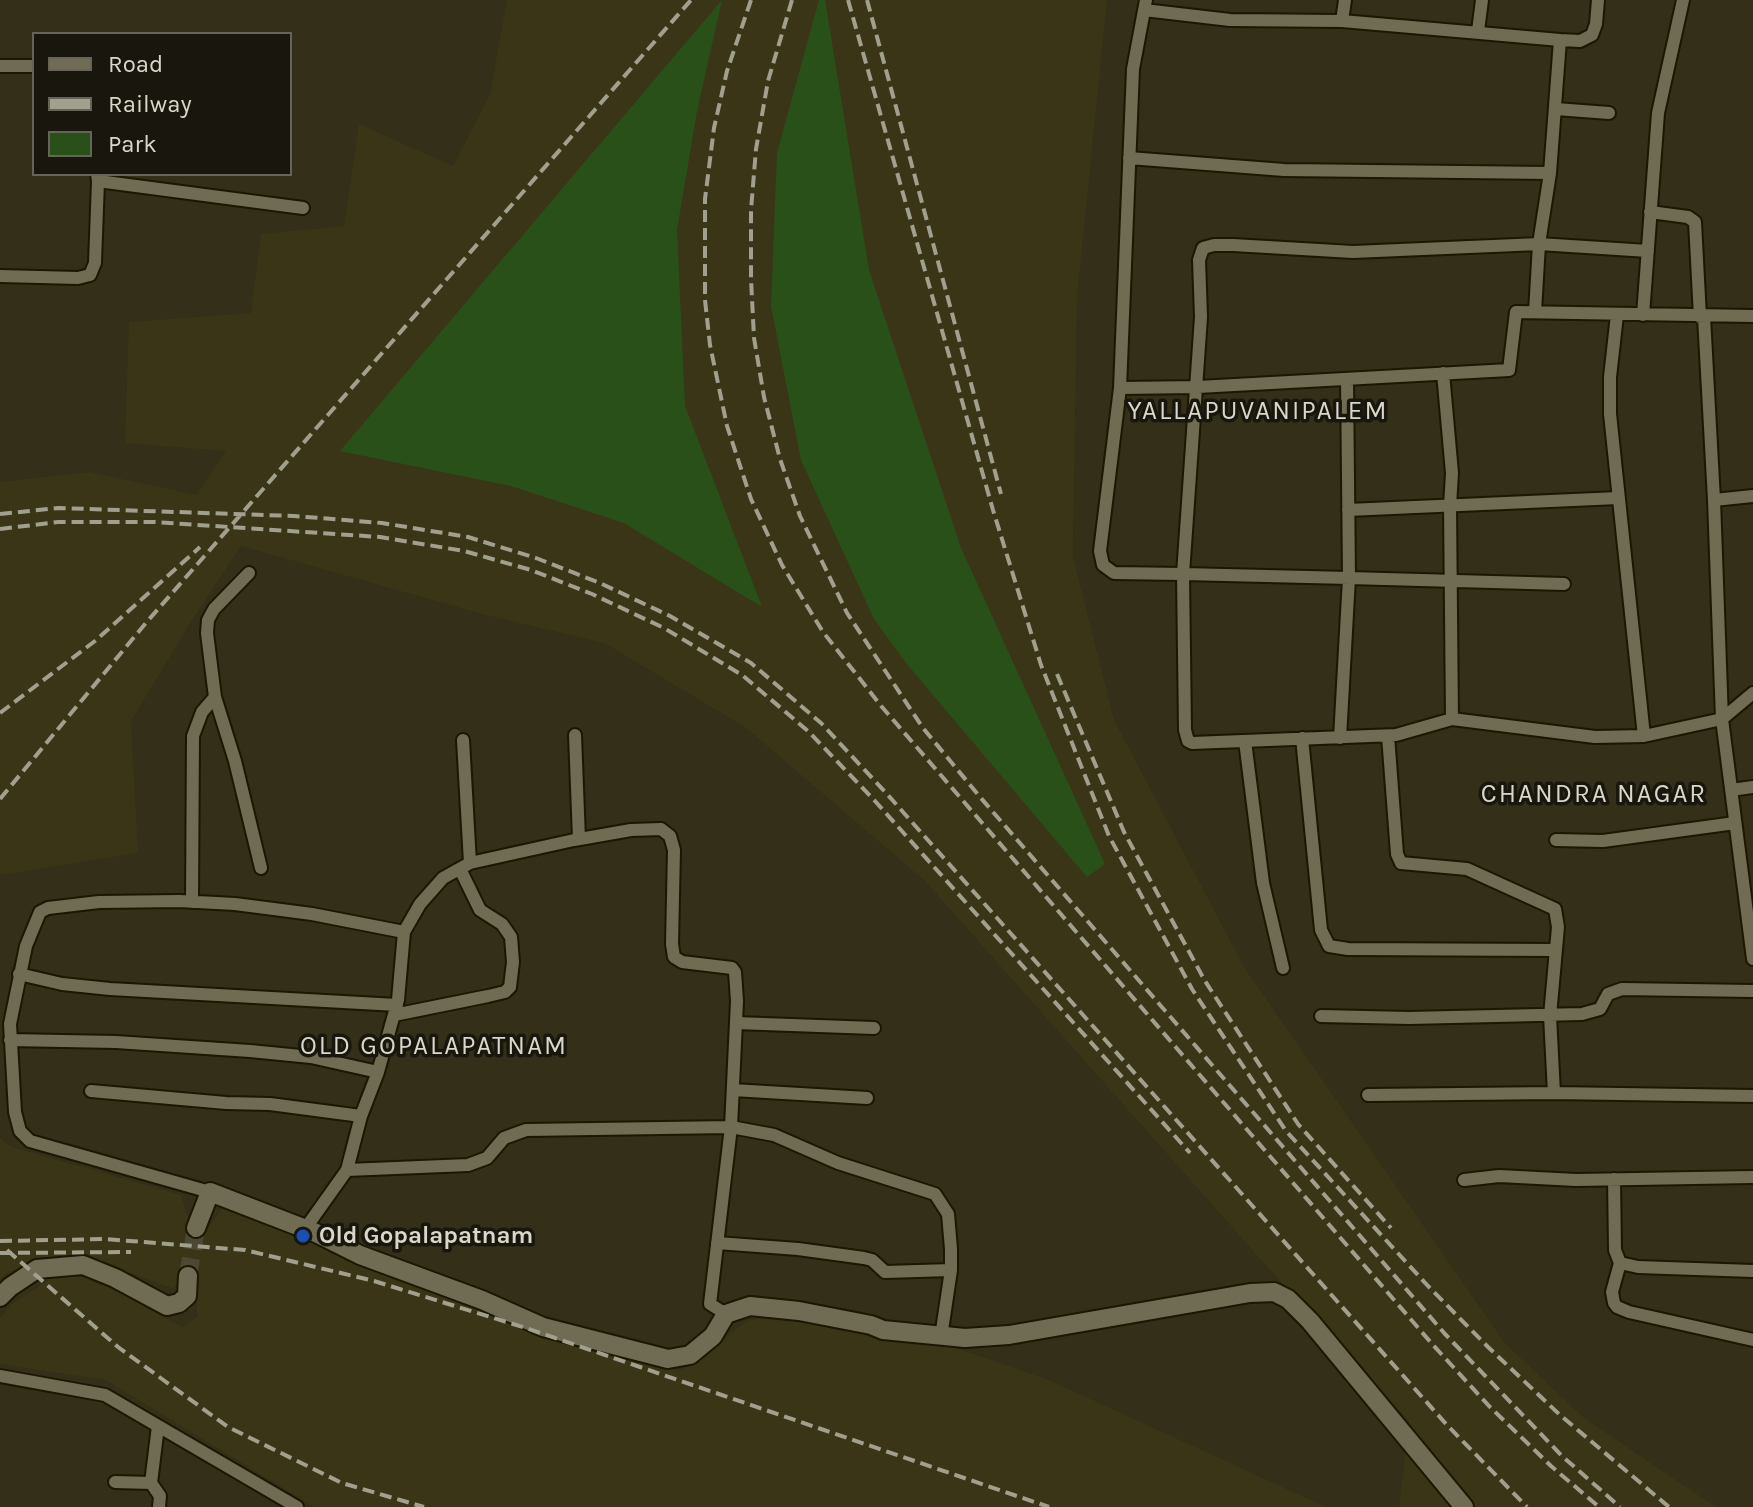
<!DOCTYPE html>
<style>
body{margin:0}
#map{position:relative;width:1753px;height:1507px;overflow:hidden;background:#332f18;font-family:Karla,sans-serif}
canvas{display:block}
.legend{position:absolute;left:32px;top:32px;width:260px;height:144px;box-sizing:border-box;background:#19170d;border:2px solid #666458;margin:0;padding:10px 14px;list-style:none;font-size:24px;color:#d9d7c9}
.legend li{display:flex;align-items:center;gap:16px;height:40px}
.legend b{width:40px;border:2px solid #666458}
</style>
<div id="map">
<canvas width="1753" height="1507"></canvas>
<ul class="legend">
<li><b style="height:10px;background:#706b53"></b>Road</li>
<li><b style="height:10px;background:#a19f8e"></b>Railway</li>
<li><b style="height:22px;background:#2a5019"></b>Park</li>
</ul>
</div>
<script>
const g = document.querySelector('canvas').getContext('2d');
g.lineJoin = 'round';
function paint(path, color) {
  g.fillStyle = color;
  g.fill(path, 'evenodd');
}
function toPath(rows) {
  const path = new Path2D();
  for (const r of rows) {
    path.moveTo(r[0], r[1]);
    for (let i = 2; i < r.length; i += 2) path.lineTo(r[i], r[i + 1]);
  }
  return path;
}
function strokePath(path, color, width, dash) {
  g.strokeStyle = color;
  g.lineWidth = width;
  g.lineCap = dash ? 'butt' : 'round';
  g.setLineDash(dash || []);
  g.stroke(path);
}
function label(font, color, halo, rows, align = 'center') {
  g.font = font + ' Karla,sans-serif';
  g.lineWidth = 7;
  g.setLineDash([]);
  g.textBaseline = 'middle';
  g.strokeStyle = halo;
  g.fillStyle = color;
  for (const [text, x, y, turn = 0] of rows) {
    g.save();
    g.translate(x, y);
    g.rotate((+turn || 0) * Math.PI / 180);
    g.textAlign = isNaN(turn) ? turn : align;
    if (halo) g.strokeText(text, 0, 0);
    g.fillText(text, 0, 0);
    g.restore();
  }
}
paint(toPath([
 [507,0,1107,0,1077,296,1073,537,1073,557,1114,720,1244,967,1504,1342,1584,1418,1716,1507,1399,1507,1409,1421,1287,1289,925,881,745,727,604,643,482,614,241,546,191,622,131,721,138,853,0,875,0,482,90,472,196,495,226,451,125,443,129,322,251,313,261,234,344,226,359,124,453,166,490,94],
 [0,1138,12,1147,181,1195,191,1228,204,1234,222,1208,463,1299,681,1371,747,1321,777,1315,870,1335,944,1344,1049,1380,1326,1507,314,1507,106,1380,0,1364,0,1318,12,1304,56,1275,96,1279,182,1327,197,1317,196,1275,180,1273,174,1289,102,1262,53,1259,8,1273,0,1280]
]), '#3b3517');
paint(toPath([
 [722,0,697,111,677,230,685,406,762,607,624,523,511,486,340,451],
 [819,0,825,0,869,270,961,548,1105,864,1087,877,906,663,874,619,801,460,771,306,777,153]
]), '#2a5019');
strokePath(toPath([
 [188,1276,196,1228]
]), '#4c4833', 18, [18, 9]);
const street = toPath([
 [1146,0,1133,69,1120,388,1198,387,1509,370,1516,312,1753,316],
 [1345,0,1342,21,1560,40,1550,173,1539,244,1535,312],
 [1144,10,1230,20,1342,21],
 [1478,31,1482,0],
 [1560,40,1580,41,1592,35,1596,24,1598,0],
 [0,66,34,66],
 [1556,109,1609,113],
 [1129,158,1284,170,1550,173],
 [97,174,98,181,303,208],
 [1650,212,1688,217,1695,222,1700,317],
 [0,276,78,278,90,275,95,263,98,181],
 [1617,315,1610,377,1610,414,1644,736],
 [1643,315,1658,113,1683,0],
 [1704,317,1714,500,1722,719,1753,959],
 [1443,373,1452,473,1450,506,1452,719],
 [1347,379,1349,578,1564,584],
 [1120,388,1100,551,1103,565,1114,573,1183,574,1185,730,1188,741,1192,743,1396,735,1452,719,1595,737,1644,736,1722,719,1753,693],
 [1714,500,1753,496],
 [1348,510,1618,498],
 [249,573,214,609,208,620,207,633,215,697,235,761,261,868],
 [575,735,579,839],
 [1388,736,1397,854,1401,863,1467,869,1555,909,1558,927,1550,1016,1554,1093],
 [1302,738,1321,930,1329,946,1348,949,1554,950],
 [1340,738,1349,578,1183,574,1201,317,1199,260,1203,248,1214,245,1233,245,1353,252,1539,244,1648,251],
 [463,740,470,863],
 [1245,741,1263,883,1283,968],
 [1731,790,1753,787],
 [1556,840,1603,841,1735,823],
 [192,902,193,736,202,712,215,697],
 [19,974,62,984,110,989,397,1005],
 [394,1015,488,996,505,992,510,987,513,962,511,937,502,924,480,910,460,869],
 [1321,1016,1409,1018,1582,1014,1600,1009,1608,994,1622,989,1753,991],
 [736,1023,874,1028],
 [10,1040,116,1042,250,1051,311,1057,378,1072],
 [733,1090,867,1098],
 [91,1091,226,1103,270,1104,361,1116],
 [1368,1095,1554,1093,1753,1096],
 [347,1170,361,1116,378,1072,398,1000,404,932,420,904,443,878,470,863,574,840,631,830,661,829,670,836,674,850,672,944,674,957,682,962,732,968,735,972,737,1001,731,1127,710,1304,726,1314],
 [1614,1179,1615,1250,1620,1263,1638,1267,1753,1271],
 [1464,1180,1499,1176,1576,1180,1753,1177],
 [210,1192,30,1141,20,1131,15,1112,10,1024,26,946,40,912,48,908,99,902,179,901,235,904,312,914,404,932],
 [305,1229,347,1170,468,1165,487,1158,504,1138,526,1130,731,1127,774,1135,838,1163,935,1194,948,1214,951,1249,951,1270,941,1337],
 [717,1243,798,1249,864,1258,872,1260,885,1272,951,1270],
 [1620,1263,1612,1292,1614,1303,1617,1307,1629,1312,1753,1340],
 [0,1376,105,1395,297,1507],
 [115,1482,151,1483,160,1496,159,1507],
 [151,1483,158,1426]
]);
const secondary = toPath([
 [196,1228,210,1192,316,1233,360,1255,482,1300,543,1327,668,1359,690,1355,713,1336,726,1314,750,1306,799,1311,871,1325,883,1330,965,1338,1009,1335,1250,1293,1274,1292,1288,1299,1310,1321,1464,1507],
 [0,1297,10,1287,37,1269,83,1265,115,1278,167,1306,179,1303,187,1296,188,1276]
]);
strokePath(street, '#1b1702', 16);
strokePath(secondary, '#1b1702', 22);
strokePath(street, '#706b53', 12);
strokePath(secondary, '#706b53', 18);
strokePath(toPath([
 [751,0,727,71,714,128,705,199,705,300,710,345,727,426,751,499,782,565,823,632,882,707,1433,1345,1489,1406,1551,1466,1599,1507],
 [792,0,768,81,756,149,751,210,751,279,754,338,764,397,780,459,800,516,847,613,923,728,980,797,1445,1334,1562,1456,1620,1507],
 [848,0,993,510,1041,665,1109,836,1192,989,1286,1131,1428,1286,1488,1347,1560,1415,1669,1507],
 [867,0,1001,494],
 [0,514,58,508,294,516,382,523,468,537,536,558,600,583,670,616,751,663,821,723,887,794,1446,1424,1527,1507],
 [0,529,58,522,154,522,380,537,464,551,531,570,592,594,664,628,742,675,808,731,875,801,1190,1153],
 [1057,674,1124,832,1205,981,1298,1124,1391,1228],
 [0,713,95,641,200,547],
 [0,799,145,624,691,0],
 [0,1241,105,1239,245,1250,374,1281,526,1328,1049,1507],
 [7,1250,118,1347,228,1427,342,1483,424,1507],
 [0,1253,131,1252]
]), '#a19f8e', 4, [12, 6]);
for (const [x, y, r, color] of [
 [303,1236,8,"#1a4fb4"]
]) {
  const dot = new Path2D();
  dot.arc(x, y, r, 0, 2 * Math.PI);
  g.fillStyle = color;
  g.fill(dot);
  strokePath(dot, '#19170d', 3);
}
label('bold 24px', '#d9d7c9', '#19170d', [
 ["Old Gopalapatnam",319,1236]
], 'left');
g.letterSpacing = '2px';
label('26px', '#d9d7c9', '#19170d', [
 ["YALLAPUVANIPALEM",1258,412],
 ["CHANDRA NAGAR",1594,795],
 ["OLD GOPALAPATNAM",434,1047]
]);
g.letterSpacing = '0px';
</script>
